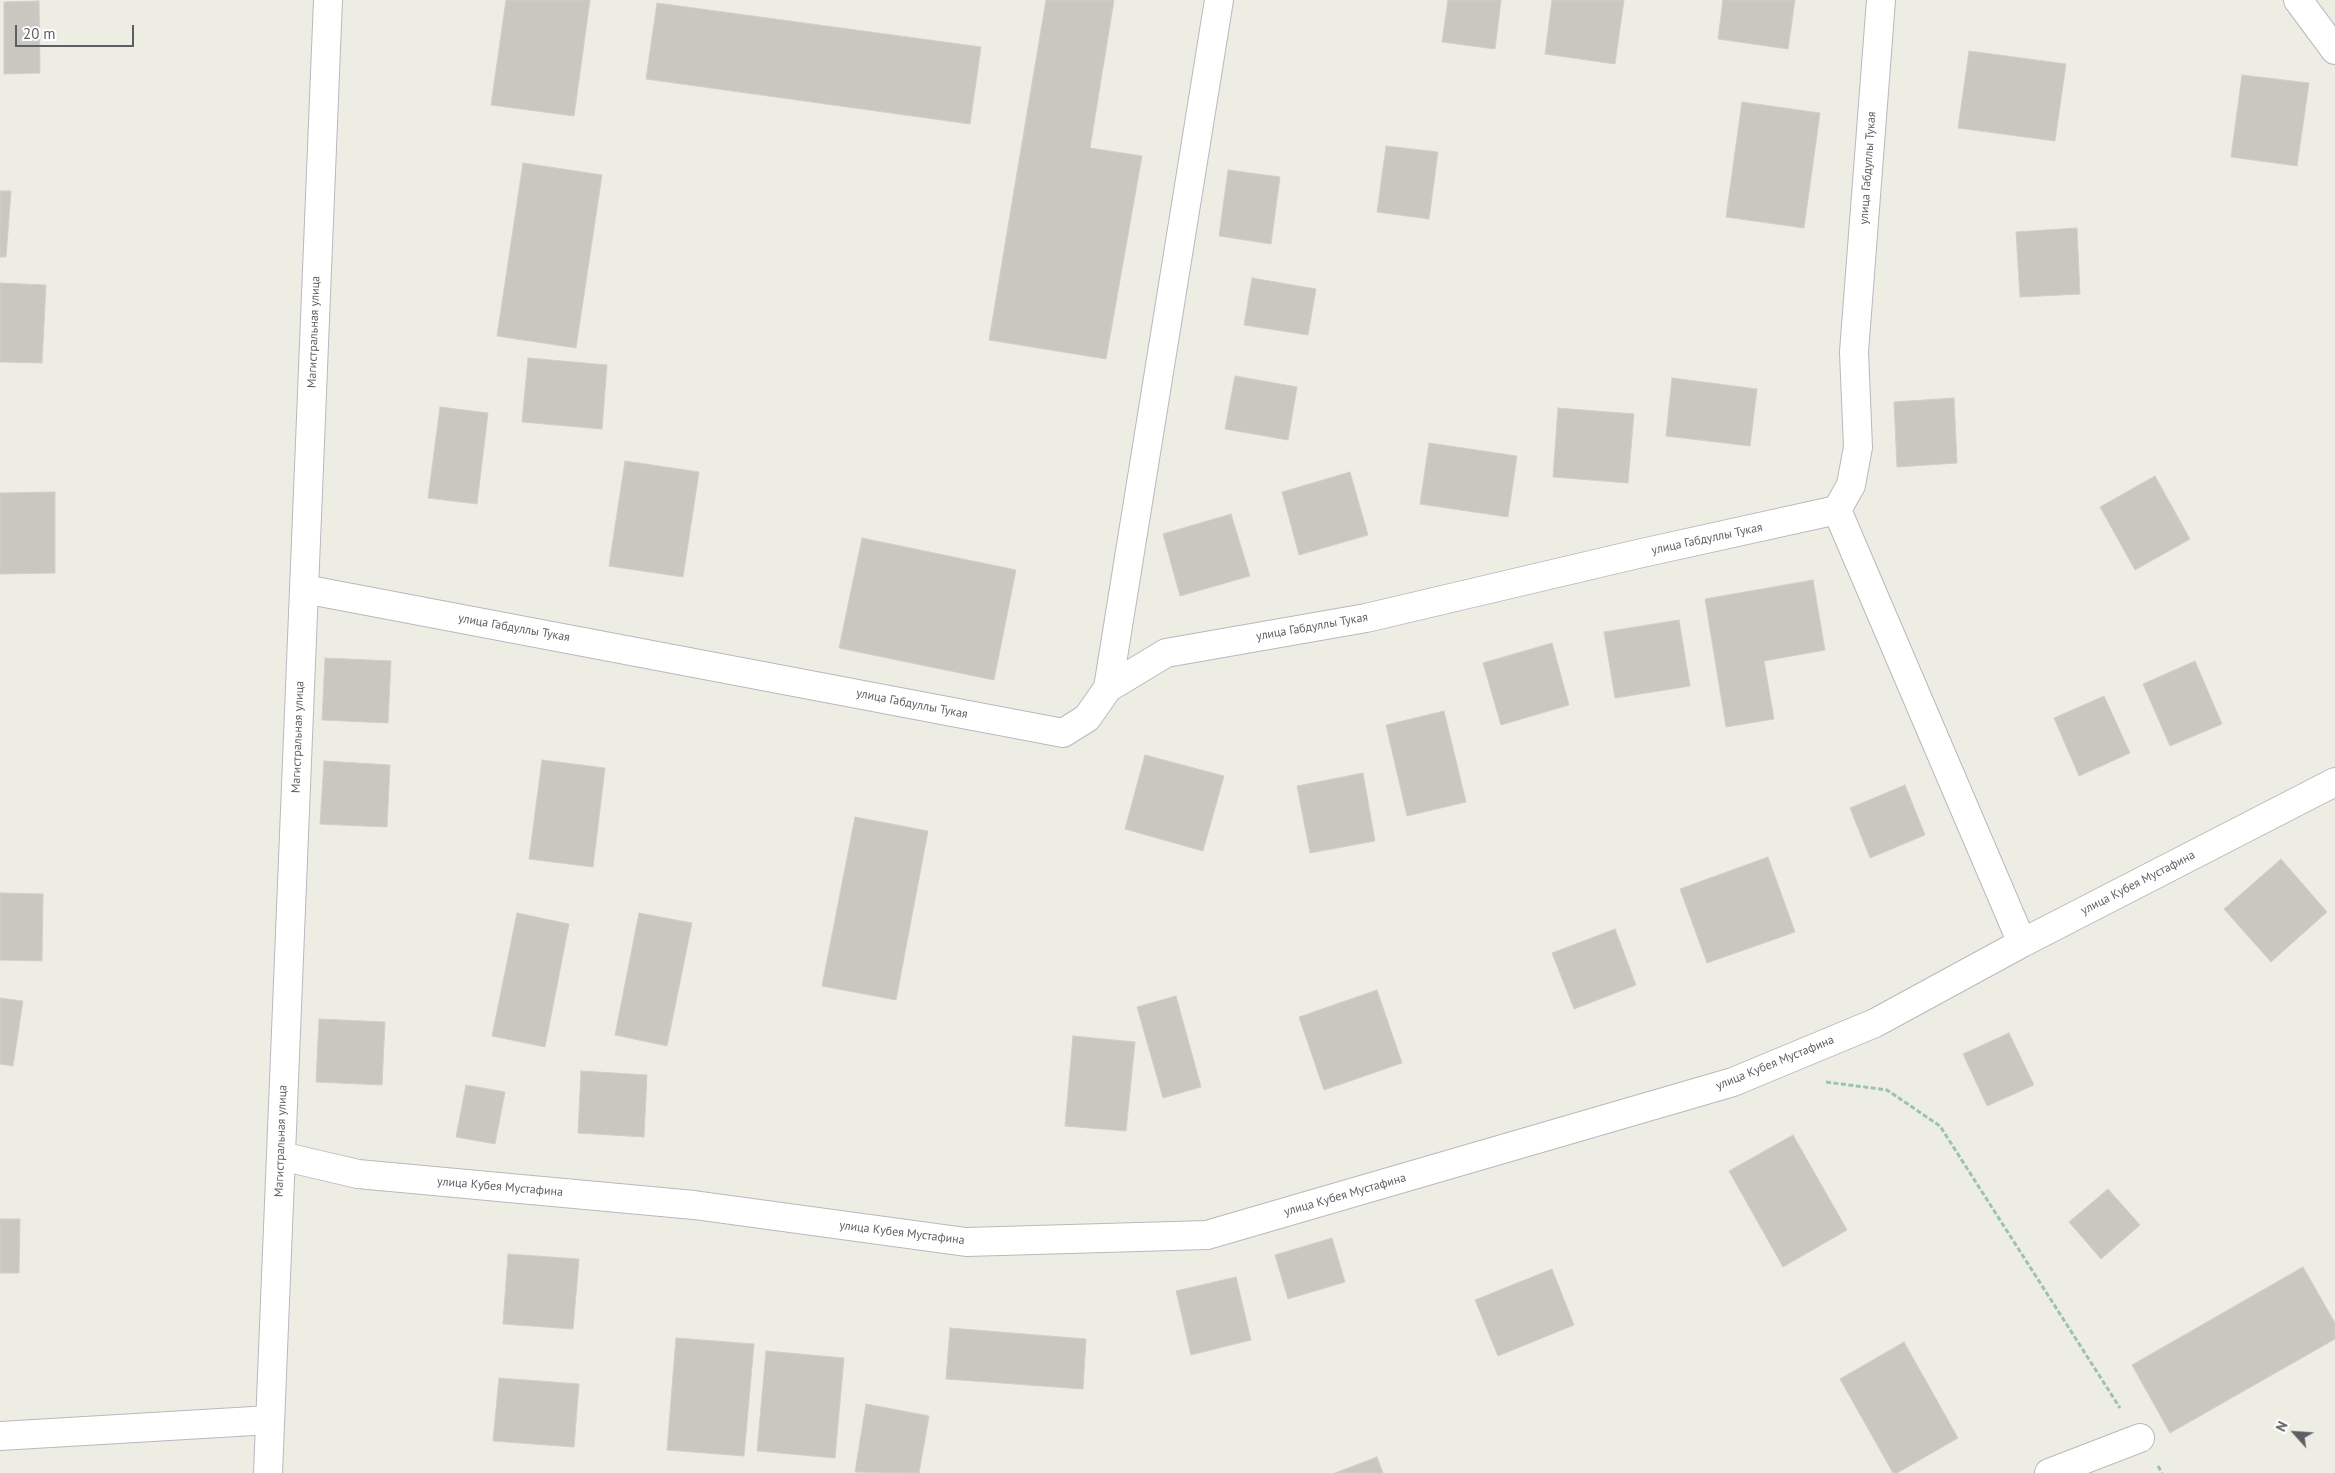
<!DOCTYPE html>
<meta charset="utf-8">
<style>
body{margin:0}
#map{position:relative;width:2335px;height:1473px;overflow:hidden;background:#eeede4;font-family:"PT Sans",sans-serif}
canvas{display:block}
.north{position:absolute;left:2270px;top:1408px;width:50px;height:50px;-webkit-text-stroke:4px #fff;paint-order:stroke;rotate:296deg;font-size:14px;font-weight:700;line-height:20px;text-align:center;color:#5c5f64}
.north::after{content:'';display:block;margin:auto;width:18px;height:22px;background:#5c5f64;clip-path:polygon(50% 0,100% 100%,50% 72%,0 100%)}
.scale{position:absolute;left:15px;top:25px;width:119px;height:22px;box-sizing:border-box;border:2px solid #5c5f64;border-top:0;padding-left:6px;font-size:15px;line-height:18px;white-space:nowrap;color:#5c5f64;-webkit-text-stroke:4px #fff;paint-order:stroke}
</style>
<div id="map">
<canvas width="2335" height="1473"></canvas>
<div class="north">N</div>
<div class="scale">20 m</div>
</div>
<script>
const g = document.querySelector('canvas').getContext('2d');
g.lineJoin = 'round';
function paint(path, color) {
  g.fillStyle = color;
  g.fill(path, 'evenodd');
}
function toPath(rows) {
  const path = new Path2D();
  for (const r of rows) {
    path.moveTo(r[0], r[1]);
    for (let i = 2; i < r.length; i += 2) path.lineTo(r[i], r[i + 1]);
  }
  return path;
}
function strokePath(path, color, width, dash) {
  g.strokeStyle = color;
  g.lineWidth = width;
  g.lineCap = dash ? 'butt' : 'round';
  g.setLineDash(dash || []);
  g.stroke(path);
}
function label(font, color, halo, rows, align = 'center') {
  g.font = font + ' "PT Sans",sans-serif';
  g.lineWidth = 4;
  g.setLineDash([]);
  g.textBaseline = 'middle';
  g.strokeStyle = halo;
  g.fillStyle = color;
  for (const [text, x, y, turn = 0] of rows) {
    g.save();
    g.translate(x, y);
    g.rotate((+turn || 0) * Math.PI / 180);
    g.textAlign = isNaN(turn) ? turn : align;
    if (halo) g.strokeText(text, 0, 0);
    g.fillText(text, 0, 0);
    g.restore();
  }
}
const building = toPath([
 [506,0,590,0,574,116,491,105,506,0],
 [1046,0,1114,0,1090,148,1142,156,1106,359,989,340,1046,0],
 [1448,0,1501,0,1495,49,1442,42,1448,0],
 [1552,0,1624,0,1615,64,1545,54,1552,0],
 [1723,0,1795,0,1788,49,1718,39,1723,0],
 [39,1,40,73,4,74,4,2,39,1],
 [657,3,981,47,970,124,646,79,657,3],
 [1969,51,2066,64,2055,141,1958,128,1969,51],
 [2242,75,2309,83,2297,166,2231,157,2242,75],
 [1742,102,1820,113,1804,228,1726,217,1742,102],
 [1386,146,1438,152,1429,219,1377,212,1386,146],
 [523,163,602,175,576,348,497,336,523,163],
 [1228,170,1280,177,1271,244,1219,236,1228,170],
 [0,191,11,191,6,257,0,257,0,191],
 [2077,228,2080,294,2020,297,2016,232,2077,228],
 [1252,278,1316,289,1308,335,1244,325,1252,278],
 [0,283,46,285,42,363,0,362,0,283],
 [528,358,607,365,602,429,522,422,528,358],
 [1235,376,1297,387,1288,440,1225,429,1235,376],
 [1672,378,1757,389,1750,446,1666,436,1672,378],
 [1954,398,1957,463,1897,467,1894,402,1954,398],
 [440,407,488,413,477,504,428,498,440,407],
 [1558,408,1634,414,1628,483,1553,477,1558,408],
 [1429,443,1517,456,1508,517,1420,504,1429,443],
 [625,461,699,472,683,577,609,566,625,461],
 [1350,472,1368,535,1299,555,1282,492,1350,472],
 [2155,476,2190,539,2135,570,2100,507,2155,476],
 [55,492,55,573,0,574,0,493,55,492],
 [1231,514,1250,576,1180,596,1163,534,1231,514],
 [862,538,1016,570,994,680,839,648,862,538],
 [1813,580,1825,650,1764,661,1774,719,1726,727,1705,599,1813,580],
 [1679,620,1690,686,1615,698,1604,632,1679,620],
 [1552,643,1569,705,1501,725,1483,663,1552,643],
 [325,658,391,661,388,723,322,720,325,658],
 [2195,661,2222,724,2170,746,2143,684,2195,661],
 [2104,696,2130,753,2079,776,2054,718,2104,696],
 [1444,711,1466,802,1407,816,1386,725,1444,711],
 [1145,755,1224,776,1203,851,1125,829,1145,755],
 [542,760,605,768,593,867,529,859,542,760],
 [324,761,390,765,387,827,320,824,324,761],
 [1363,773,1375,841,1310,853,1297,786,1363,773],
 [1905,785,1925,835,1870,858,1850,808,1905,785],
 [855,817,928,831,896,1000,822,986,855,817],
 [1768,857,1795,932,1707,963,1680,889,1768,857],
 [2281,859,2327,912,2271,962,2224,909,2281,859],
 [0,893,43,894,42,961,0,960,0,893],
 [517,913,569,924,545,1047,492,1036,517,913],
 [639,913,692,923,667,1046,615,1035,639,913],
 [1615,929,1636,985,1574,1009,1552,953,1615,929],
 [1377,990,1402,1063,1324,1090,1299,1017,1377,990],
 [1176,996,1201,1087,1163,1098,1137,1007,1176,996],
 [0,998,23,1001,13,1066,0,1064,0,998],
 [319,1019,385,1022,382,1085,316,1082,319,1019],
 [2009,1033,2034,1085,1987,1106,1963,1054,2009,1033],
 [1073,1036,1135,1042,1126,1131,1065,1126,1073,1036],
 [581,1071,647,1075,644,1137,578,1133,581,1071],
 [466,1085,505,1092,495,1144,456,1137,466,1085],
 [1793,1135,1847,1230,1783,1267,1729,1171,1793,1135],
 [2108,1189,2140,1225,2101,1259,2069,1222,2108,1189],
 [0,1219,20,1219,19,1273,0,1273,0,1219],
 [1332,1238,1345,1282,1288,1299,1275,1255,1332,1238],
 [508,1254,579,1259,573,1329,503,1324,508,1254],
 [2303,1267,2335,1323,2335,1339,2170,1433,2132,1365,2303,1267],
 [1552,1269,1574,1325,1498,1356,1475,1300,1552,1269],
 [1236,1277,1251,1340,1191,1355,1176,1291,1236,1277],
 [950,1328,1086,1339,1083,1389,946,1379,950,1328],
 [676,1338,754,1344,744,1456,667,1450,676,1338],
 [1904,1342,1958,1438,1897,1473,1893,1473,1840,1379,1904,1342],
 [766,1351,844,1358,835,1458,757,1451,766,1351],
 [499,1378,579,1384,574,1447,493,1441,499,1378],
 [866,1404,929,1416,919,1473,855,1472,866,1404],
 [1377,1457,1383,1473,1335,1473,1377,1457]
]);
paint(building, '#cac7c1');
strokePath(building, '#d3cfc3', 1);
const minor = toPath([
 [2298,0,2335,50],
 [1837,510,2022,943],
 [304,589,1063,733,1087,718,1108,688,1166,653,1366,618,1642,553,1837,510,1851,485,1858,447,1854,352,1881,0],
 [1108,688,1219,0],
 [281,1156,358,1174,694,1205,966,1242,1207,1235,1733,1082,1875,1023,2022,943,2335,782],
 [0,1436,270,1420],
 [268,1473,328,0],
 [2049,1473,2140,1438]
]);
strokePath(minor, '#b7b9be', 30);
strokePath(toPath([
 [1826,1082,1887,1090,1940,1126,2120,1408],
 [2158,1466,2162,1473]
]), '#9bc5aa', 3, [5, 2.5]);
strokePath(minor, '#fff', 28);
label('12px', '#5c5f64', '#fff', [
 ["улица Габдуллы Тукая",1868,168,-86],
 ["Магистральная улица",314,332,-88],
 ["улица Габдуллы Тукая",1707,539,-12],
 ["улица Габдуллы Тукая",1312,627,-10],
 ["улица Габдуллы Тукая",514,628,10],
 ["улица Габдуллы Тукая",912,704,11],
 ["Магистральная улица",298,737,-88],
 ["улица Кубея Мустафина",2138,883,-27],
 ["улица Кубея Мустафина",1775,1063,-22],
 ["Магистральная улица",281,1141,-88],
 ["улица Кубея Мустафина",500,1187,5],
 ["улица Кубея Мустафина",1345,1195,-16],
 ["улица Кубея Мустафина",902,1233,7]
]);
</script>
